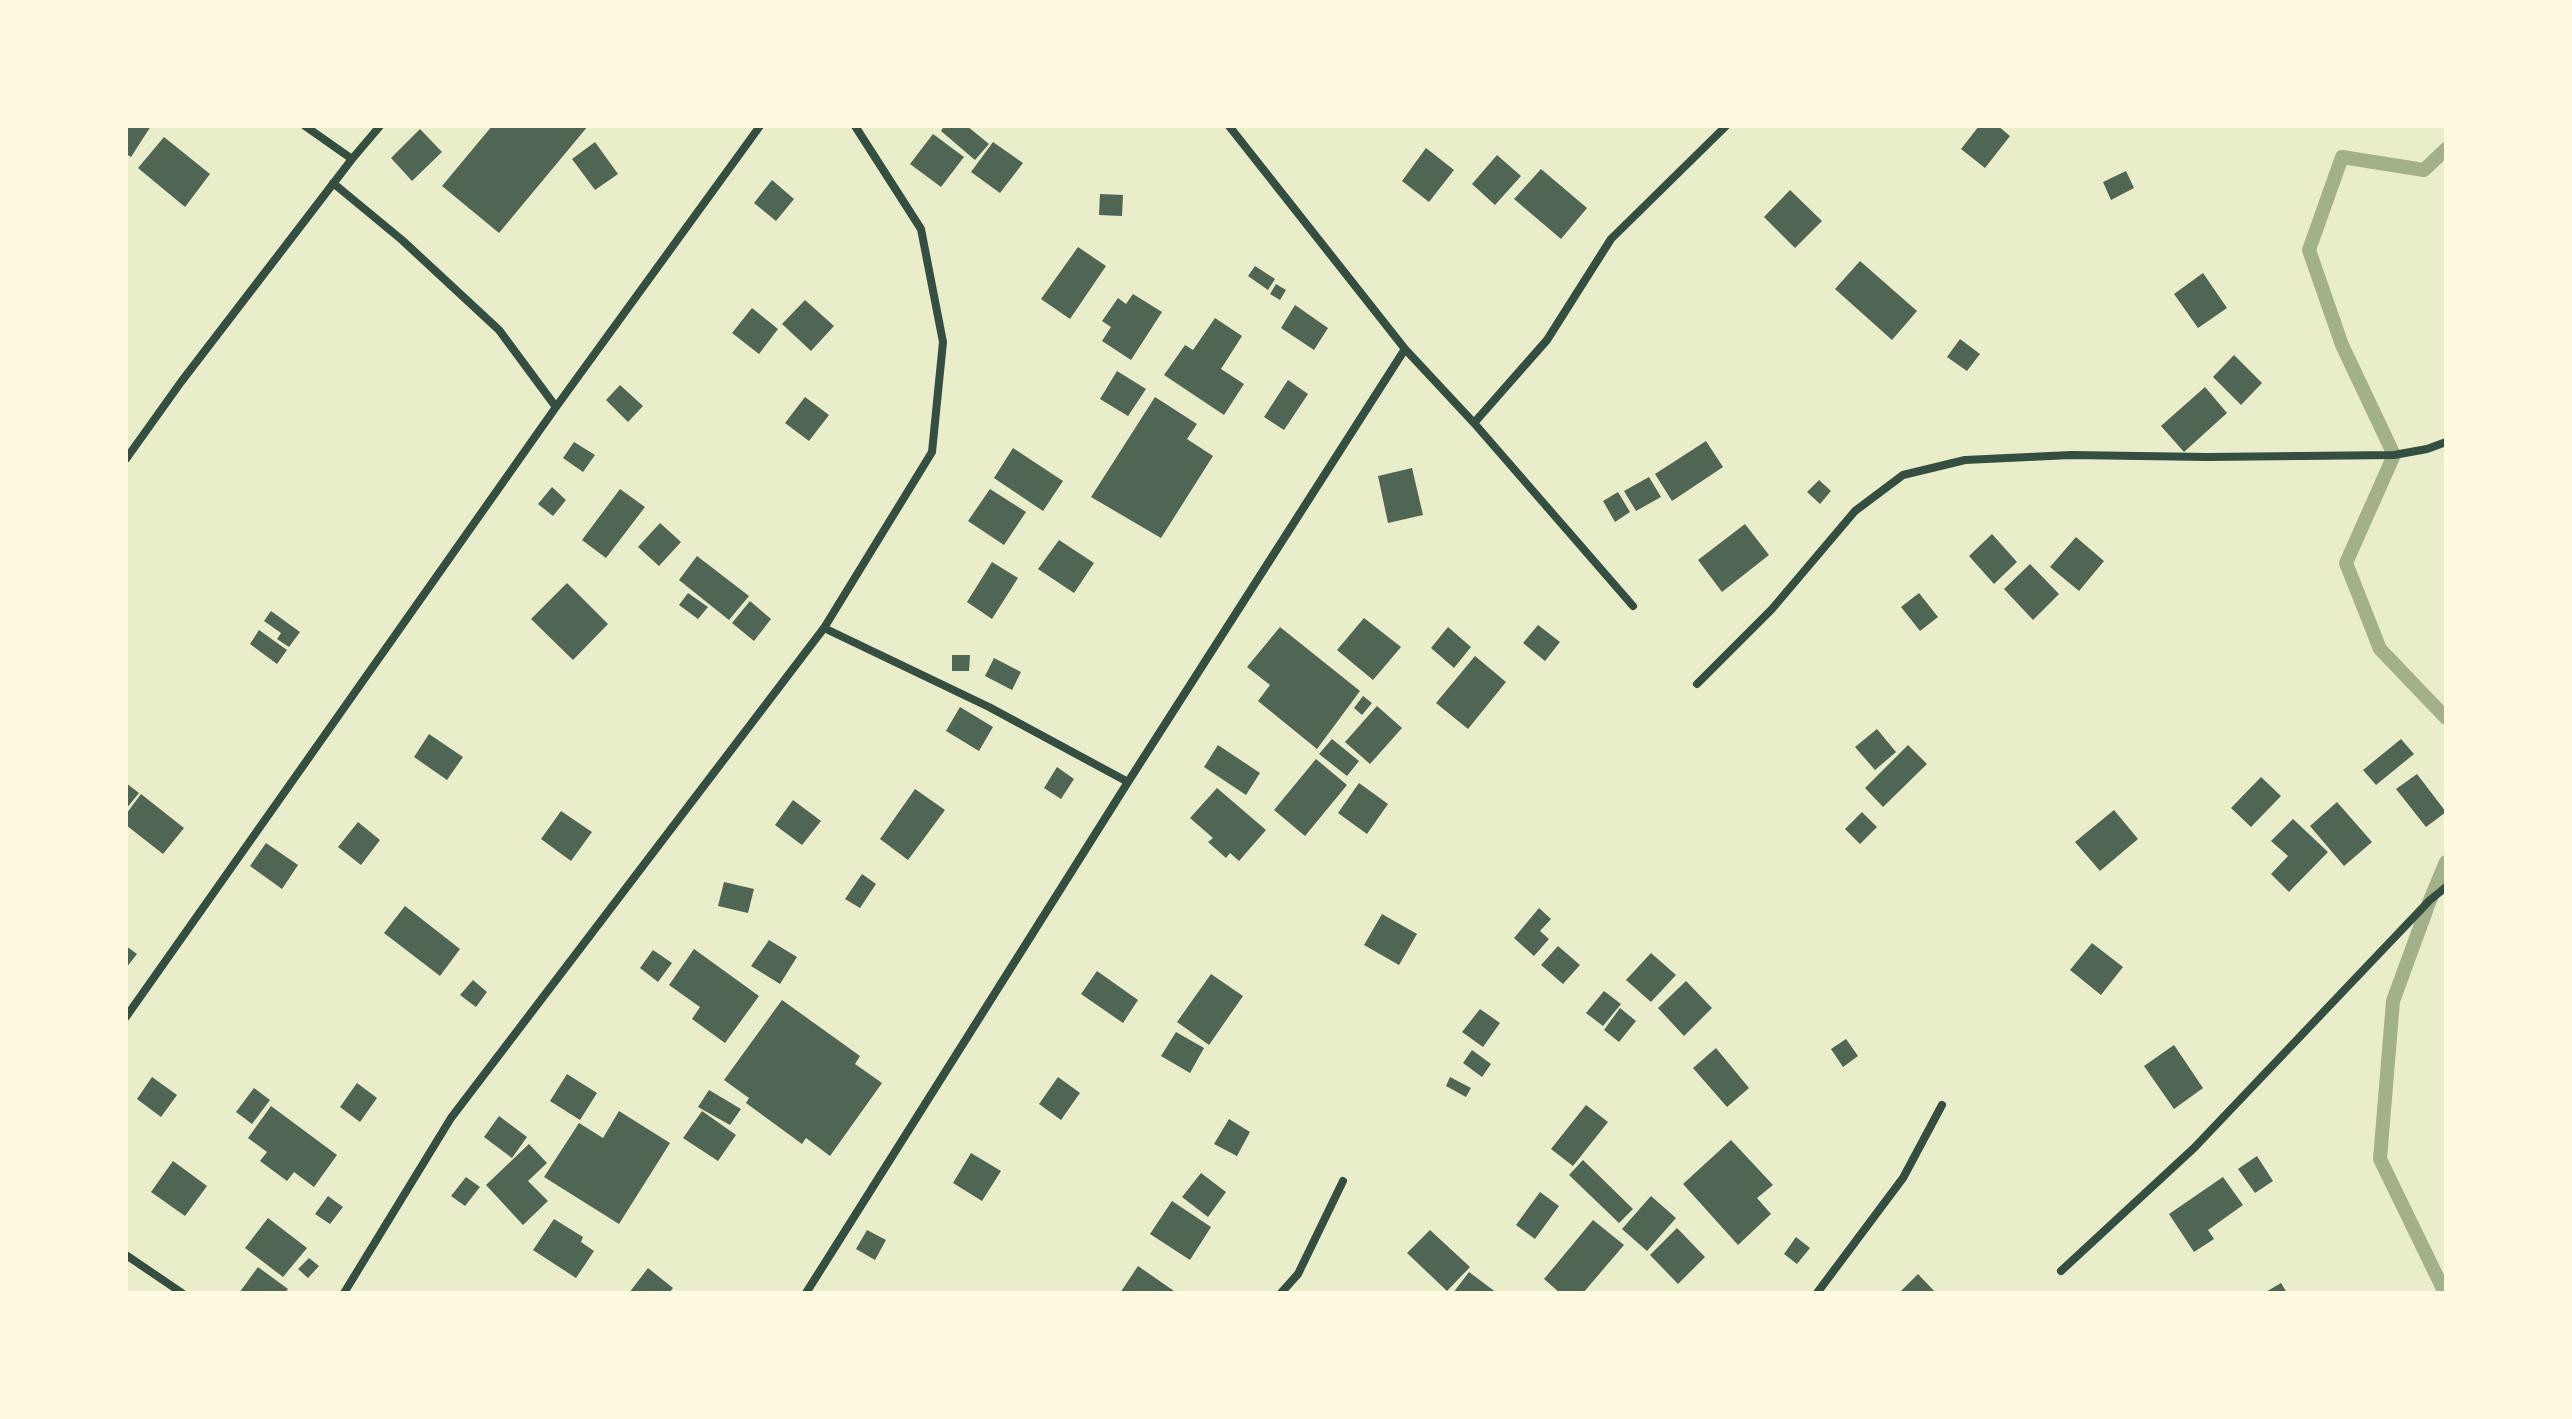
<!DOCTYPE html>
<style>
body{margin:0}
#map{position:relative;width:2572px;height:1419px;overflow:hidden;background:#e9edc9;font-family:Literata,serif}
canvas{display:block}
.frame{position:absolute;inset:0;border:128px solid #fefae0;pointer-events:none}
</style>
<div id="map">
<canvas width="2572" height="1419"></canvas>
<div class="frame"></div>
</div>
<script>
const g = document.querySelector('canvas').getContext('2d');
g.lineJoin = 'round';
function toPath(rows) {
  const path = new Path2D();
  for (const r of rows) {
    path.moveTo(r[0], r[1]);
    for (let i = 2; i < r.length; i += 2) path.lineTo(r[i], r[i + 1]);
  }
  return path;
}
function strokePath(path, color, width, dash) {
  g.strokeStyle = color;
  g.lineWidth = width;
  g.lineCap = dash ? 'butt' : 'round';
  g.setLineDash(dash || []);
  g.stroke(path);
}
function paint(path, color) {
  g.fillStyle = color;
  g.fill(path, 'evenodd');
}
strokePath(toPath([
 [2446,149,2424,170,2342,157,2309,250,2342,345,2394,455,2346,563,2380,649,2446,718],
 [2445,1293,2380,1159,2393,1001,2430,900,2446,862]
]), '#a3b18a', 14);
paint(toPath([
 [126,126,151,126,131,157,126,154],
 [492,126,588,126,499,233,442,186],
 [944,126,967,126,989,144,975,160,941,131],
 [1979,126,1998,126,2010,136,1985,168,1961,149],
 [420,129,442,152,412,181,391,158],
 [933,134,964,157,941,187,910,164],
 [164,137,210,174,185,207,138,168],
 [595,142,618,174,595,190,572,159],
 [993,142,1023,163,1000,193,971,172],
 [1426,148,1454,170,1429,202,1402,181],
 [1497,155,1521,176,1495,205,1472,184],
 [1541,169,1587,208,1561,239,1514,199],
 [2126,171,2134,188,2111,200,2103,182],
 [772,180,794,199,776,221,754,203],
 [1790,190,1822,221,1795,248,1764,217],
 [1100,194,1123,195,1122,216,1099,215],
 [1078,247,1106,266,1070,319,1041,299],
 [1860,261,1917,311,1892,340,1835,289],
 [1255,266,1275,279,1268,290,1248,276],
 [2203,273,2227,308,2198,328,2174,294],
 [1276,284,1286,290,1280,300,1270,294],
 [1133,294,1162,312,1131,360,1102,341,1111,327,1102,321,1118,298,1126,304],
 [805,300,834,326,811,351,782,324],
 [1295,305,1328,328,1314,350,1281,328],
 [752,308,778,329,759,354,732,333],
 [1215,318,1242,336,1221,369,1244,384,1224,415,1164,375,1185,345,1193,350],
 [1960,339,1980,354,1967,371,1947,357],
 [2234,355,2262,383,2241,405,2213,377],
 [1117,371,1146,389,1128,416,1100,399],
 [1288,380,1308,394,1284,430,1264,417],
 [620,385,643,406,628,422,606,400],
 [2205,387,2227,413,2184,452,2161,426],
 [805,397,829,415,809,441,785,423],
 [1155,397,1197,424,1187,439,1213,456,1161,538,1091,497],
 [1706,441,1723,467,1672,501,1655,474],
 [574,442,595,455,583,472,563,458],
 [1013,448,1063,481,1043,511,994,478],
 [1412,468,1423,515,1388,523,1378,476],
 [1649,477,1661,497,1636,511,1624,491],
 [1819,480,1831,491,1820,504,1807,492],
 [552,487,566,500,553,516,538,504],
 [620,489,645,507,606,558,582,540],
 [990,489,1026,512,1004,545,968,521],
 [1618,492,1630,512,1615,522,1603,501],
 [660,523,681,542,659,566,638,547],
 [1745,524,1769,555,1722,592,1698,560],
 [1992,534,2017,562,1994,584,1969,556],
 [2076,537,2104,561,2079,591,2050,567],
 [1059,540,1094,563,1074,593,1038,569],
 [697,556,749,596,729,620,679,580],
 [992,562,1018,578,992,619,967,602],
 [2030,564,2059,594,2033,620,2004,589],
 [567,583,608,624,573,660,531,619],
 [688,593,708,607,698,619,679,605],
 [1919,593,1938,617,1920,631,1901,607],
 [750,601,771,619,754,641,732,623],
 [271,611,300,632,289,647,277,639,281,633,264,621],
 [1364,618,1401,647,1373,680,1337,650],
 [1538,625,1560,642,1545,661,1523,643],
 [1280,627,1360,691,1317,749,1258,701,1270,685,1247,667],
 [1448,627,1471,647,1454,668,1431,648],
 [259,630,287,650,277,664,250,644],
 [952,655,970,655,969,671,952,671],
 [1475,656,1506,682,1468,729,1436,703],
 [994,658,1021,672,1012,690,985,676],
 [1363,696,1372,703,1362,715,1354,708],
 [1377,706,1402,728,1370,764,1345,742],
 [960,707,993,727,979,751,946,731],
 [1877,729,1896,752,1875,770,1855,747],
 [429,734,463,757,447,780,414,757],
 [1332,739,1359,761,1347,776,1319,754],
 [2401,739,2414,754,2376,785,2363,770],
 [1218,745,1260,773,1246,795,1204,767],
 [1908,745,1927,764,1883,807,1865,788],
 [1316,759,1347,785,1305,836,1274,810],
 [1057,767,1074,779,1061,799,1044,788],
 [2417,774,2446,812,2426,827,2396,789],
 [2261,777,2281,796,2251,827,2231,808],
 [126,783,139,793,126,809],
 [1359,783,1388,804,1367,834,1338,813],
 [1217,788,1266,830,1239,861,1230,853,1226,858,1208,842,1213,838,1190,818],
 [915,789,945,810,908,860,880,839],
 [141,794,184,828,163,854,126,825,126,814],
 [793,800,821,821,802,845,775,825],
 [2337,802,2372,842,2344,866,2310,826],
 [2114,810,2138,839,2100,871,2075,842],
 [561,811,592,832,571,861,541,839],
 [1862,812,1877,827,1860,844,1845,829],
 [2293,819,2328,852,2289,892,2271,874,2288,856,2271,841],
 [358,822,380,840,361,865,338,847],
 [266,843,298,865,282,889,250,866],
 [862,874,876,884,860,908,845,899],
 [724,882,754,889,748,913,718,906],
 [405,906,460,949,440,976,384,933],
 [1539,908,1551,919,1540,931,1549,939,1534,956,1514,938],
 [1382,914,1417,934,1399,965,1364,945],
 [769,940,797,957,780,984,751,966],
 [2092,943,2123,967,2101,995,2070,970],
 [126,946,137,954,126,968],
 [1558,946,1580,965,1563,984,1541,965],
 [694,949,759,996,725,1043,692,1019,700,1007,669,985],
 [653,950,672,963,658,982,640,968],
 [1651,953,1676,975,1651,1002,1626,980],
 [1097,971,1138,1000,1123,1023,1081,994],
 [1211,974,1243,996,1209,1045,1177,1022],
 [473,980,487,992,476,1007,460,995],
 [1686,981,1712,1008,1684,1036,1658,1008],
 [1604,991,1621,1004,1603,1026,1586,1013],
 [782,1000,860,1056,855,1064,882,1083,830,1156,806,1138,802,1144,746,1103,749,1098,724,1080],
 [1620,1008,1636,1021,1619,1042,1604,1030],
 [1480,1009,1500,1023,1483,1047,1462,1032],
 [1176,1032,1204,1048,1190,1073,1161,1056],
 [1846,1039,1858,1056,1843,1067,1831,1049],
 [2174,1045,2203,1088,2174,1109,2144,1066],
 [1716,1048,1749,1088,1727,1107,1693,1068],
 [1472,1050,1491,1064,1482,1077,1463,1063],
 [567,1074,597,1093,580,1120,550,1101],
 [152,1077,177,1095,161,1117,137,1099],
 [1058,1077,1080,1093,1061,1120,1039,1104],
 [1450,1077,1471,1088,1466,1097,1446,1086],
 [357,1083,377,1098,360,1122,340,1107],
 [254,1088,270,1100,252,1124,236,1112],
 [709,1090,741,1109,730,1125,698,1107],
 [1586,1105,1608,1122,1573,1166,1551,1149],
 [271,1106,337,1155,314,1187,294,1172,287,1181,260,1161,267,1152,248,1138],
 [619,1111,670,1143,619,1224,544,1177,579,1123,603,1138],
 [702,1111,736,1135,718,1161,683,1138],
 [499,1116,527,1137,512,1158,484,1137],
 [1229,1119,1250,1132,1237,1156,1214,1144],
 [1731,1140,1773,1185,1757,1198,1771,1214,1738,1245,1683,1184],
 [529,1144,547,1163,528,1181,548,1201,523,1225,486,1185],
 [971,1153,1001,1171,982,1201,953,1183],
 [2257,1156,2273,1181,2255,1193,2238,1169],
 [1583,1160,1633,1209,1619,1223,1569,1175],
 [173,1161,207,1186,185,1216,151,1192],
 [1201,1173,1226,1192,1208,1217,1182,1197],
 [466,1177,480,1187,465,1206,451,1196],
 [2223,1177,2243,1205,2208,1230,2214,1239,2194,1252,2169,1214],
 [1540,1192,1559,1206,1535,1239,1516,1225],
 [328,1196,343,1207,330,1224,315,1214],
 [1651,1196,1676,1218,1647,1251,1622,1229],
 [1172,1201,1211,1227,1190,1260,1150,1234],
 [268,1218,307,1248,283,1277,245,1248],
 [554,1219,583,1237,581,1242,594,1251,576,1278,533,1250],
 [1593,1220,1624,1245,1583,1293,1560,1293,1544,1279],
 [1677,1228,1705,1257,1678,1284,1650,1255],
 [867,1230,886,1240,875,1260,856,1249],
 [1430,1230,1470,1267,1447,1291,1407,1253],
 [1796,1237,1810,1248,1797,1264,1784,1254],
 [309,1258,319,1266,308,1278,298,1269],
 [1138,1266,1174,1291,1172,1293,1120,1293],
 [258,1267,288,1289,285,1293,239,1293],
 [648,1268,673,1288,669,1293,629,1293],
 [1469,1272,1497,1293,1453,1293],
 [1918,1274,1936,1293,1899,1293],
 [2281,1283,2287,1293,2264,1293]
]), '#4f6655');
strokePath(toPath([
 [305,126,352,159],
 [1229,126,1405,349,1474,423,1633,606],
 [333,183,402,240,499,330,556,407],
 [1474,423,1547,340,1611,239,1726,126],
 [126,459,181,382,352,159,380,126],
 [824,628,989,707,1128,782],
 [1697,684,1772,609,1855,511,1903,475,1965,460,2071,455,2207,457,2394,455,2427,449,2446,442],
 [126,1017,556,407,760,126],
 [126,1255,182,1293],
 [2061,1271,2194,1148,2430,900,2446,887],
 [344,1293,451,1118,824,628,932,452,943,342,921,229,855,126],
 [806,1293,1128,782,1405,349],
 [1281,1293,1298,1274,1343,1181],
 [1817,1293,1903,1178,1942,1105]
]), '#344e41', 8);
</script>
